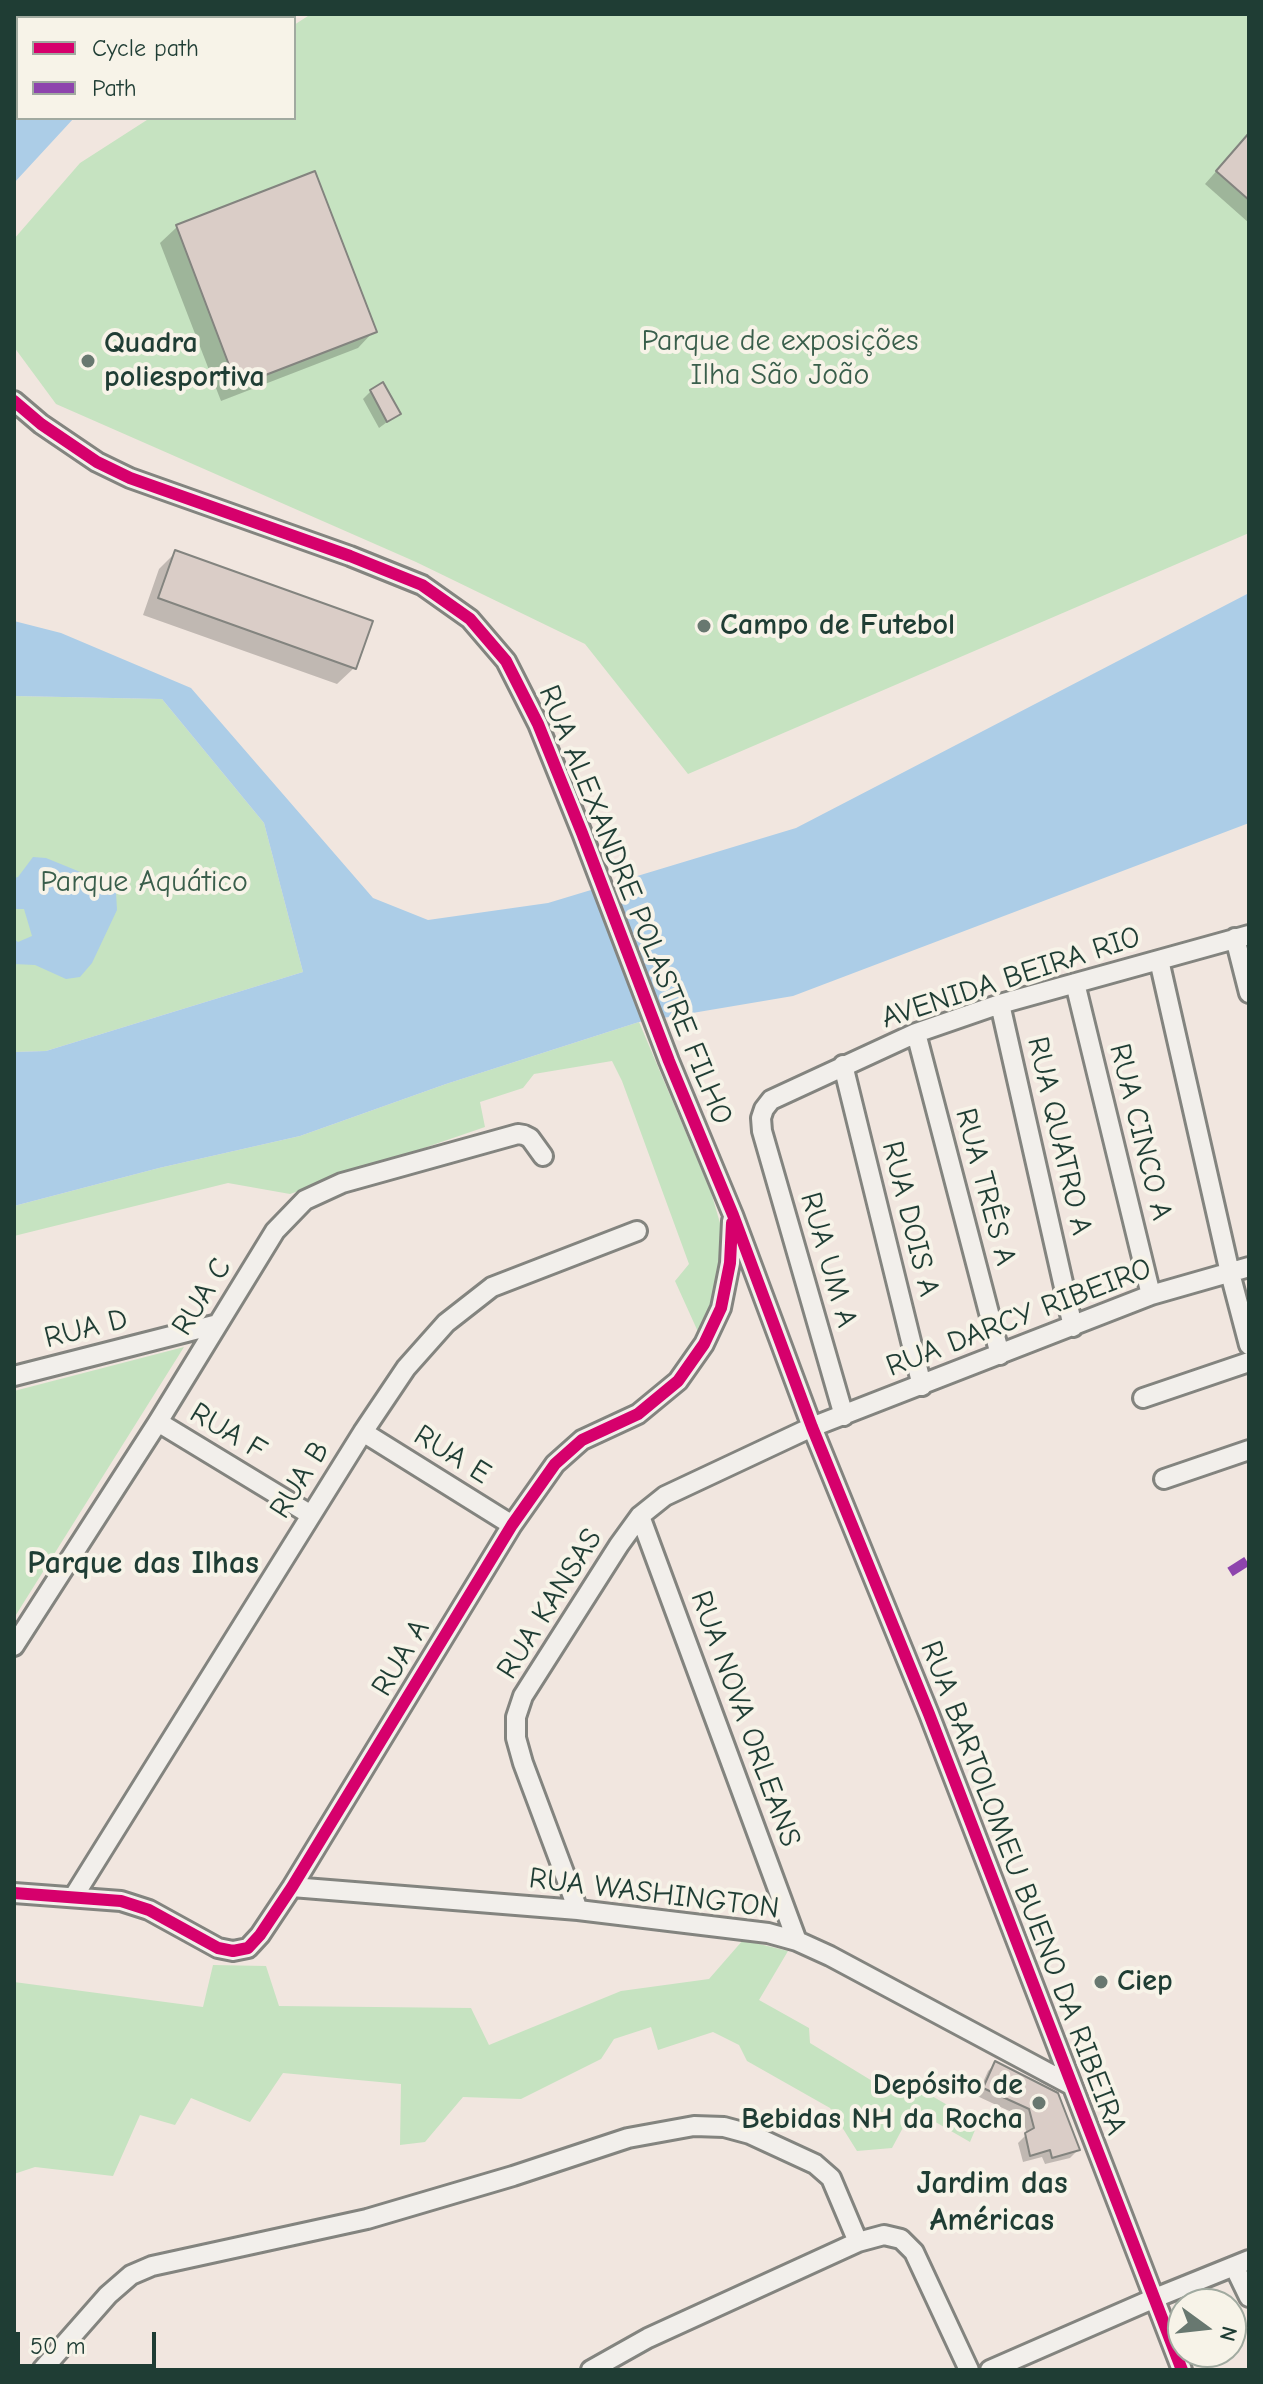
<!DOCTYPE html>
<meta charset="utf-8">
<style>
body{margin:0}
#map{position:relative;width:1263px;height:2384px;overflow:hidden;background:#f1e6df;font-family:"Comic Neue",sans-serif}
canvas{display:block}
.frame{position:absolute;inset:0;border:16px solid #1f3d34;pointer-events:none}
.legend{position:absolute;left:16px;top:16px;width:280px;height:104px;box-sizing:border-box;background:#f7f3e8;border:2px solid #a1aaa0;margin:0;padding:10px 14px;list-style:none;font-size:24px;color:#1f3d34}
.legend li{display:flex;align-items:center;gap:16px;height:40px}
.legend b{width:40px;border:2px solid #a1aaa0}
.north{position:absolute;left:1167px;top:2288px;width:80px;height:80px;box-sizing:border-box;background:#f7f3e8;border:2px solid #a1aaa0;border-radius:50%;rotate:105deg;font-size:22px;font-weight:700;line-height:32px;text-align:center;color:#1f3d34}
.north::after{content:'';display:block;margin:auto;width:28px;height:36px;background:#687870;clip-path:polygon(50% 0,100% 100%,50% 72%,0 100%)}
.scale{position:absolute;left:16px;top:2332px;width:140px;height:36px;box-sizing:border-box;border:4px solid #1f3d34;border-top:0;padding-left:10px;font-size:24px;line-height:28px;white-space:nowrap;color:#1f3d34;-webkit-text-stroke:6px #f7f3e8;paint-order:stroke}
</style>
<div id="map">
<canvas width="1263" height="2384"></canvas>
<div class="frame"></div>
<ul class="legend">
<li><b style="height:10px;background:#d6006c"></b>Cycle path</li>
<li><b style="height:10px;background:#8e44ad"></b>Path</li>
</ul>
<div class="north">N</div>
<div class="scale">50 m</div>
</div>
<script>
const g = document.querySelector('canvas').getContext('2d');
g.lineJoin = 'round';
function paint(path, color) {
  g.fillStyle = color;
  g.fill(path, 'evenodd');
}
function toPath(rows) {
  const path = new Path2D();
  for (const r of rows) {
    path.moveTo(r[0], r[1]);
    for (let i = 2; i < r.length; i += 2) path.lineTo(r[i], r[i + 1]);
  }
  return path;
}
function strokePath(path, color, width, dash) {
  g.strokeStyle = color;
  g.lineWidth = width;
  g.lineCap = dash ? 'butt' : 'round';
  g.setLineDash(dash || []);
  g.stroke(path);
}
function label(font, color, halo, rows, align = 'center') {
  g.font = font + ' "Comic Neue",sans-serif';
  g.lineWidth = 8;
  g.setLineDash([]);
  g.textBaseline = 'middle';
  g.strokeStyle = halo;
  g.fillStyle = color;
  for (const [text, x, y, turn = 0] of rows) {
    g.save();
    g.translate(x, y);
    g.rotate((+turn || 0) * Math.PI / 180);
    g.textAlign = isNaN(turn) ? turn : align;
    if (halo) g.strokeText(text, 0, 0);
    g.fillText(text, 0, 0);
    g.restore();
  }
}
paint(toPath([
 [311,14,1249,14,1249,533,688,774,585,644,416,562,56,404,14,347,14,239,80,163,150,118,294,118,294,25],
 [14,696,162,699,264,823,303,972,46,1051,14,1052],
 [639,1022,711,1192,720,1223,721,1255,715,1299,699,1334,675,1281,689,1264,622,1081,612,1061,534,1074,523,1088,480,1102,485,1127,290,1194,228,1183,14,1236,14,1206,159,1168,300,1136,446,1084],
 [184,1347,14,1618,14,1391],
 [743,1940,788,1951,759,2000,809,2028,810,2043,887,2090,903,2079,978,2123,970,2142,913,2109,892,2148,857,2151,830,2108,747,2061,739,2045,713,2032,658,2050,651,2027,614,2039,601,2059,521,2099,463,2097,425,2142,400,2145,401,2084,283,2073,250,2122,191,2098,175,2125,140,2115,113,2176,35,2167,14,2174,14,1982,203,2007,213,1965,266,1966,279,2006,471,2008,489,2045,621,1991,709,1979]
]), '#c6e3c1');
paint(toPath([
 [14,14,209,14,202,18,18,18,18,118,74,118,14,183],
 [1249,593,1249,823,793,996,639,1022,446,1084,300,1136,159,1168,14,1206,14,1052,46,1051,303,972,264,823,162,699,14,696,14,621,61,633,191,688,373,898,428,920,548,903,796,828],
 [33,857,46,858,100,880,116,892,117,910,92,963,80,977,66,979,35,965,14,964,14,939,18,942,32,936,24,909,14,909,14,878,18,877]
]), '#accde7');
paint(toPath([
 [1249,134,1249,223,1205,184],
 [177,227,374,331,358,348,221,401,160,243],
 [371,391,398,414,379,428,363,399],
 [175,553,354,668,337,684,143,615,159,569],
 [996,2063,1078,2150,1070,2158,1045,2164,1042,2157,1023,2162,1018,2143,1027,2134,1022,2117,977,2096,988,2071]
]), '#0003');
const building = toPath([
 [1249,133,1249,200,1216,171,1249,133],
 [315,171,377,332,237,386,176,225,315,171],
 [383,382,401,414,387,422,370,390,383,382],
 [175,550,373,621,356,669,158,598,175,550],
 [995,2061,1058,2093,1080,2150,1052,2158,1050,2150,1030,2156,1025,2133,1034,2128,1029,2109,983,2088,995,2061]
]);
paint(building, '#dacdc7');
strokePath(building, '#83847f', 2);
const minor = toPath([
 [14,401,41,424,97,462,130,478,350,556,422,585,470,619,506,661,538,724,582,833,669,1061,733,1215,812,1427,929,1714,1182,2370],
 [1235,938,1249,993],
 [1159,960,1230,1273,1249,1345],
 [1075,983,1151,1295],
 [1000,1004,1073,1327],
 [916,1033,1000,1355],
 [843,1065,922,1386],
 [14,1376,218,1324],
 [1143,1398,1249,1362],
 [844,1416,762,1131,761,1118,764,1109,771,1100,916,1033,1000,1004,1249,935],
 [158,1422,311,1515],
 [363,1432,512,1525],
 [1164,1479,1249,1450],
 [640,1516,797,1941],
 [14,1646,158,1422,275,1231,305,1200,342,1183,518,1134,524,1135,530,1138,543,1156],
 [292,1887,578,1910,768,1933,797,1941,830,1956,1071,2085],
 [14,1893,121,1901,149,1910,218,1948,233,1951,248,1948,260,1935,292,1887,512,1525,555,1464,582,1440,638,1414,678,1381,704,1344,721,1308,730,1263,732,1221],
 [74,1896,363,1432,406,1368,446,1323,492,1287,637,1231],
 [578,1910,523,1763,516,1738,516,1717,523,1696,619,1545,640,1516,665,1496,812,1427,1151,1295,1249,1267],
 [1234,2266,1249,2297],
 [42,2370,108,2295,131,2275,152,2266,367,2219,513,2176,628,2138,694,2126,724,2127,750,2134,815,2164,831,2178,858,2242],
 [591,2370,648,2338,858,2242,884,2235,901,2239,914,2252,969,2370],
 [990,2370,1155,2298,1249,2260]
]);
strokePath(minor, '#83847f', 24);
strokePath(minor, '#f2efeb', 18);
strokePath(toPath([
 [1230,1572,1249,1560]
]), '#8e44ad', 10, [20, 10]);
strokePath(toPath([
 [14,401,41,424,97,462,130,478,350,556,422,585,470,619,506,661,538,724,582,833,669,1061,733,1215,812,1427,929,1714,1182,2370],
 [14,1893,121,1901,149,1910,218,1948,233,1951,248,1948,260,1935,292,1887,512,1525,555,1464,582,1440,638,1414,678,1381,704,1344,721,1308,730,1263,732,1223]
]), '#d6006c', 12);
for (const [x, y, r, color] of [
 [88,361,8,"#687870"],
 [704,626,8,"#687870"],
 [1101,1982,8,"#687870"],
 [1039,2103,8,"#687870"]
]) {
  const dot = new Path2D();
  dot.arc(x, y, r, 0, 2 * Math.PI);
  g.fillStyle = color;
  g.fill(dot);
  strokePath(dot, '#f7f3e8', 3);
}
label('30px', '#395e4b', '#f7f3e8', [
 ["Parque de exposições",780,342],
 ["Ilha São João",780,376],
 ["Parque Aquático",144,883]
]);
label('bold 30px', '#1f3d34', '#f7f3e8', [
 ["Quadra",104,344],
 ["poliesportiva",104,378],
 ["Campo de Futebol",720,626],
 ["Ciep",1117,1982],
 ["Depósito de",1023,2086,"right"],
 ["Bebidas NH da Rocha",1023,2120,"right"]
], 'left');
label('30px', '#1f3d34', '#f7f3e8', [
 ["RUA ALEXANDRE POLASTRE FILHO",635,905,68],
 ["AVENIDA BEIRA RIO",1011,978,-18],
 ["RUA CINCO A",1140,1132,76],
 ["RUA QUATRO A",1059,1136,77],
 ["RUA TRÊS A",985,1187,75],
 ["RUA DOIS A",910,1219,76],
 ["RUA UM A",828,1260,74],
 ["RUA C",202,1297,-58],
 ["RUA DARCY RIBEIRO",1019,1318,-21],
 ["RUA D",86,1329,-14],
 ["RUA F",228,1432,31],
 ["RUA E",452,1455,32],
 ["RUA B",300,1480,-58],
 ["RUA KANSAS",550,1604,-58],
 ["RUA A",401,1658,-59],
 ["RUA NOVA ORLEANS",745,1719,70],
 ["RUA BARTOLOMEU BUENO DA RIBEIRA",1023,1888,69],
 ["RUA WASHINGTON",654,1894,7]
]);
label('bold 32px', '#1f3d34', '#f7f3e8', [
 ["Parque das Ilhas",143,1564],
 ["Jardim das",992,2184],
 ["Américas",992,2221]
]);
</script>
